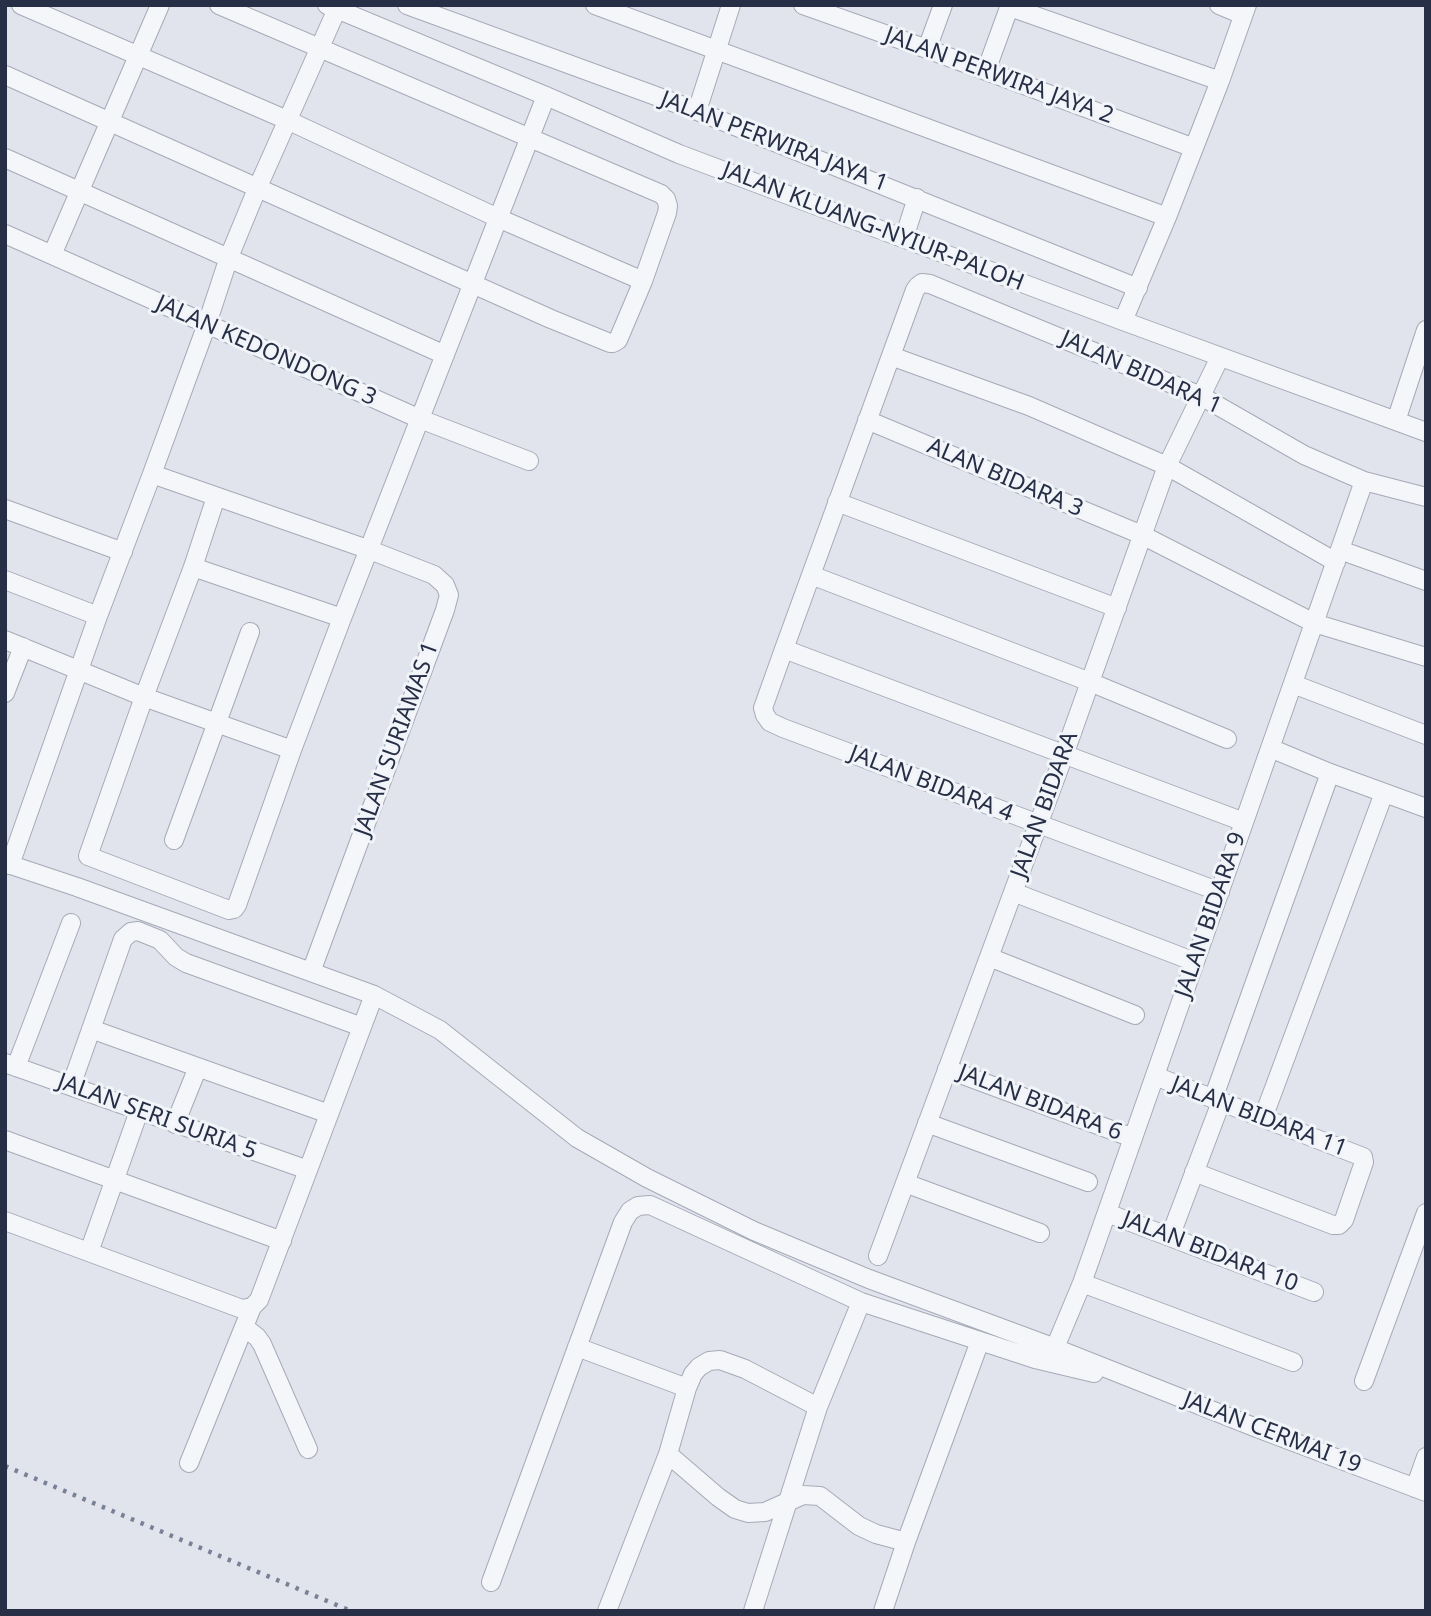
<!DOCTYPE html>
<style>
body{margin:0}
#map{position:relative;width:1431px;height:1616px;overflow:hidden;background:#e1e4ec;font-family:"Noto Sans",sans-serif}
canvas{display:block}
.frame{position:absolute;inset:0;border:7px solid #272f46;pointer-events:none}
</style>
<div id="map">
<canvas width="1431" height="1616"></canvas>
<div class="frame"></div>
</div>
<script>
const g = document.querySelector('canvas').getContext('2d');
g.lineJoin = 'round';
function toPath(rows) {
  const path = new Path2D();
  for (const r of rows) {
    path.moveTo(r[0], r[1]);
    for (let i = 2; i < r.length; i += 2) path.lineTo(r[i], r[i + 1]);
  }
  return path;
}
function strokePath(path, color, width, dash) {
  g.strokeStyle = color;
  g.lineWidth = width;
  g.lineCap = dash ? 'butt' : 'round';
  g.setLineDash(dash || []);
  g.stroke(path);
}
function label(font, color, halo, rows, align = 'center') {
  g.font = font + ' "Noto Sans",sans-serif';
  g.lineWidth = 6;
  g.setLineDash([]);
  g.textBaseline = 'middle';
  g.strokeStyle = halo;
  g.fillStyle = color;
  for (const [text, x, y, turn = 0] of rows) {
    g.save();
    g.translate(x, y);
    g.rotate((+turn || 0) * Math.PI / 180);
    g.textAlign = isNaN(turn) ? turn : align;
    if (halo) g.strokeText(text, 0, 0);
    g.fillText(text, 0, 0);
    g.restore();
  }
}
const minor = toPath([
 [21,5,287,120,498,218,643,281],
 [327,5,546,96,679,154,1123,321,1426,432],
 [407,5,697,111,1138,288],
 [595,5,1167,217],
 [803,5,927,49,1194,148],
 [1219,5,1243,15],
 [1010,7,1220,81],
 [927,49,943,5],
 [986,71,1010,5],
 [5,75,551,319,610,343,613,343,618,340,643,281,667,213,668,206,666,199,661,194,219,5],
 [697,111,731,5],
 [5,158,445,355],
 [5,234,420,419,529,461],
 [904,238,917,198],
 [52,255,160,5],
 [1123,321,1167,217,1220,81,1247,5],
 [891,356,1029,406,1167,466,1336,562],
 [867,420,1142,535,1314,623,1426,657],
 [1396,421,1426,330],
 [152,474,370,550,434,575,445,585,449,595,445,610,311,972],
 [216,497,193,567,144,697,88,856,229,910,234,909,237,905,292,750,342,618,546,96],
 [837,502,1117,608],
 [5,509,123,552],
 [1340,550,1426,581],
 [193,567,342,618],
 [811,575,1090,682,1227,739],
 [5,580,98,616],
 [5,640,144,697,292,750],
 [784,649,1244,822],
 [1293,684,1426,735],
 [5,693,23,647],
 [1270,748,1330,773,1426,808],
 [174,840,250,632],
 [5,863,77,887,374,995,440,1030,577,1138,647,1178,754,1231,869,1279,1055,1348,1254,1427,1426,1492],
 [10,865,98,616,152,474,207,324,229,257,257,189,337,9],
 [1013,892,1195,962],
 [1220,892,783,728,770,722,765,715,763,708,784,649,915,290,918,286,922,283,930,284,1201,396,1304,455,1364,481,1426,497],
 [989,957,1135,1015],
 [91,1029,329,1114],
 [5,1063,308,1170],
 [16,1067,71,923],
 [947,1069,1133,1138],
 [1155,1076,1363,1157,1364,1162,1344,1220,1339,1225,1333,1225,1194,1172],
 [71,1086,123,939,131,932,138,931,160,940,176,957,186,963,362,1027],
 [1213,1099,1330,773],
 [1263,1118,1384,793],
 [927,1123,1088,1182],
 [175,1124,198,1067],
 [5,1140,282,1241],
 [905,1183,1040,1233],
 [1107,1213,1314,1292],
 [5,1221,242,1309,252,1307,259,1300,374,995],
 [1170,1237,1221,1102],
 [89,1252,139,1111],
 [878,1256,1064,755,1167,466,1220,357],
 [1082,1283,1293,1362],
 [244,1327,257,1337,262,1344,308,1449],
 [577,1347,687,1388],
 [1049,1362,1082,1283,1364,481],
 [1364,1381,1426,1213],
 [668,1454,718,1497,735,1509,748,1513,765,1512,803,1495,820,1496,859,1526,876,1534,906,1542],
 [189,1463,252,1307],
 [1415,1488,1426,1457],
 [491,1582,623,1222,630,1211,638,1206,650,1205,861,1302,1035,1359,1094,1373],
 [607,1611,668,1454,687,1388,693,1374,699,1367,709,1361,720,1360,745,1369,818,1407],
 [753,1611,818,1407,861,1302],
 [883,1611,906,1542,980,1341]
]);
strokePath(minor, '#a5aab7', 20);
strokePath(minor, '#f5f6f9', 18);
strokePath(toPath([
 [5,1466,351,1611]
]), '#798197', 4.5, [3.5, 7]);
label('23px', '#272f46', '#f1f4f8', [
 ["JALAN PERWIRA JAYA 2",999,76,20],
 ["JALAN PERWIRA JAYA 1",774,142,21],
 ["JALAN KLUANG-NYIUR-PALOH",873,227,21],
 ["JALAN KEDONDONG 3",266,351,24],
 ["JALAN BIDARA 1",1141,373,24],
 ["ALAN BIDARA 3",1005,478,23],
 ["JALAN SURIAMAS 1",397,739,-70],
 ["JALAN BIDARA 4",931,784,21],
 ["JALAN BIDARA",1045,805,-70],
 ["JALAN BIDARA 9",1211,915,-71],
 ["JALAN BIDARA 6",1040,1103,21],
 ["JALAN SERI SURIA 5",157,1117,20],
 ["JALAN BIDARA 11",1259,1117,21],
 ["JALAN BIDARA 10",1210,1252,21],
 ["JALAN CERMAI 19",1272,1433,21]
]);
</script>
